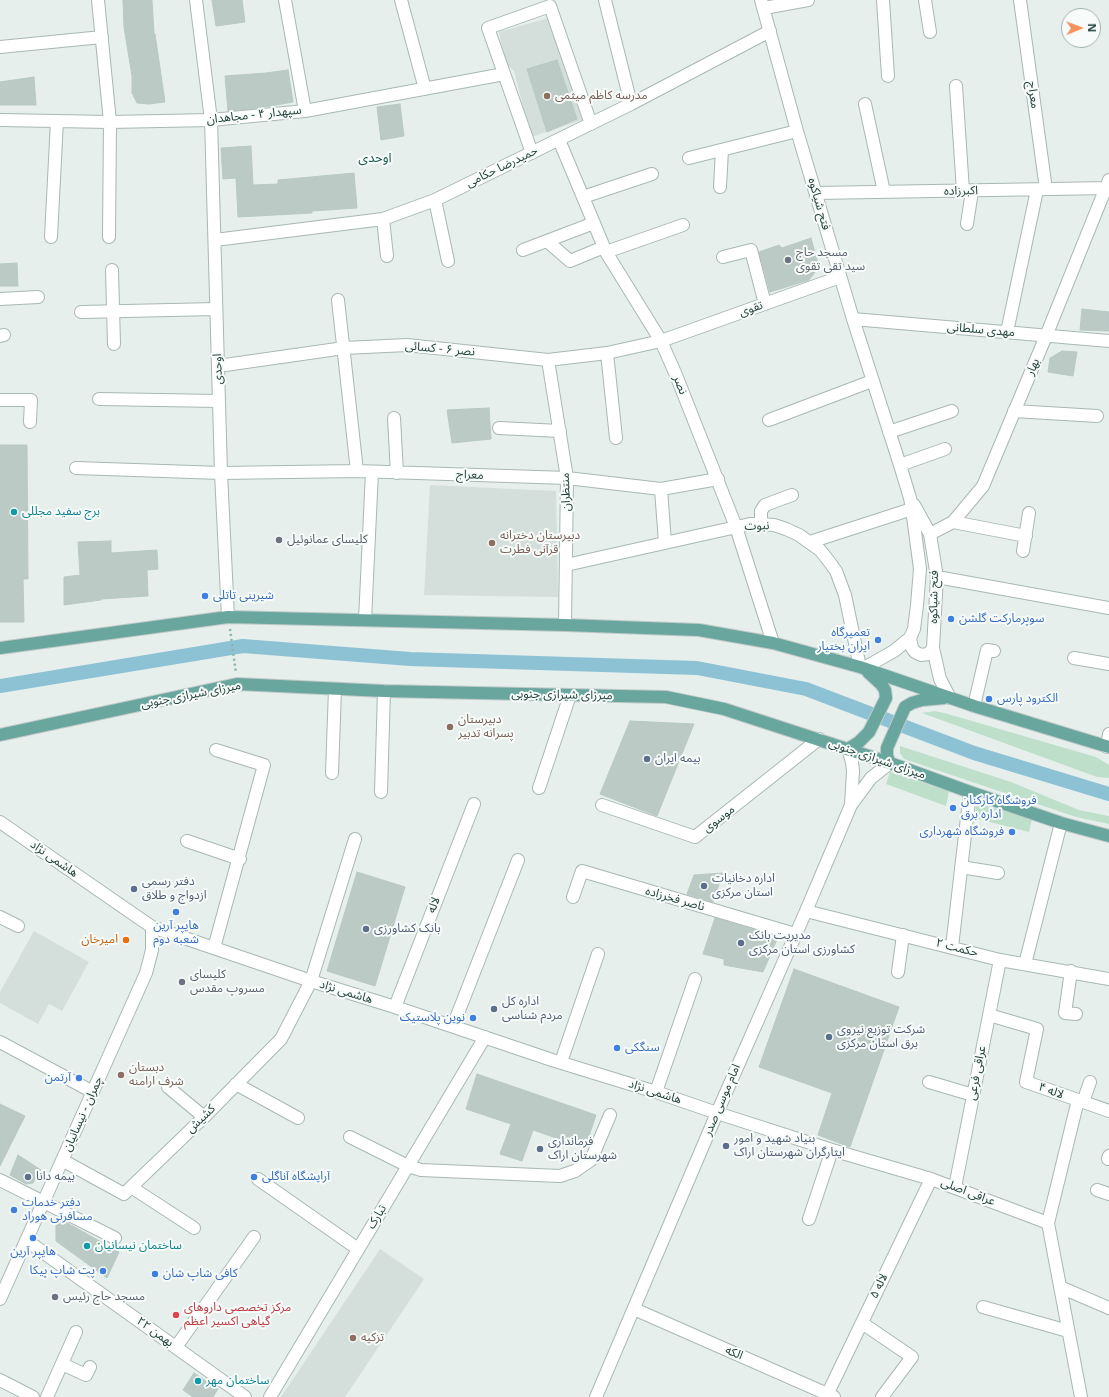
<!DOCTYPE html>
<meta charset="utf-8">
<style>
body{margin:0}
#map{position:relative;width:1109px;height:1397px;overflow:hidden;background:#e6efec;font-family:"Noto Sans",sans-serif}
canvas{display:block}
.north{position:absolute;left:1061px;top:8px;width:40px;height:40px;box-sizing:border-box;background:#f7fbf9;border:1px solid #a2b1ae;border-radius:50%;rotate:89deg;font-size:11px;font-weight:700;line-height:16px;text-align:center;color:#23423d}
.north::after{content:'';display:block;margin:auto;width:14px;height:18px;background:#f6925c;clip-path:polygon(50% 0,100% 100%,50% 72%,0 100%)}
</style>
<div id="map">
<canvas width="1109" height="1397"></canvas>
<div class="north">N</div>
</div>
<script>
const g = document.querySelector('canvas').getContext('2d');
g.lineJoin = 'round';
function paint(path, color) {
  g.fillStyle = color;
  g.fill(path, 'evenodd');
}
function toPath(rows) {
  const path = new Path2D();
  for (const r of rows) {
    path.moveTo(r[0], r[1]);
    for (let i = 2; i < r.length; i += 2) path.lineTo(r[i], r[i + 1]);
  }
  return path;
}
function strokePath(path, color, width, dash) {
  g.strokeStyle = color;
  g.lineWidth = width;
  g.lineCap = dash ? 'butt' : 'round';
  g.setLineDash(dash || []);
  g.stroke(path);
}
function label(font, color, halo, rows, align = 'center') {
  g.font = font + ' "Noto Sans","Noto Sans Arabic",sans-serif';
  g.lineWidth = 4;
  g.setLineDash([]);
  g.textBaseline = 'middle';
  g.strokeStyle = halo;
  g.fillStyle = color;
  for (const [text, x, y, turn = 0] of rows) {
    g.save();
    g.translate(x, y);
    g.rotate((+turn || 0) * Math.PI / 180);
    g.textAlign = isNaN(turn) ? turn : align;
    if (halo) g.strokeText(text, 0, 0);
    g.fillText(text, 0, 0);
    g.restore();
  }
}
paint(toPath([
 [548,18,582,120,531,137,514,71,505,62,499,32],
 [430,485,556,491,558,597,424,595],
 [34,931,89,962,62,1011,49,1004,38,1024,0,1003,0,992],
 [380,1249,424,1279,345,1397,281,1397]
]), '#d4dfdb');
paint(toPath([
 [935,711,948,714,1096,757,1109,765,1109,778,1097,777,922,713],
 [900,746,1011,782,1079,810,1109,816,1109,824,1076,817,904,759,900,753],
 [890,772,949,791,946,806,886,784],
 [977,803,1032,819,1029,832,974,818]
]), '#bee0cb');
strokePath(toPath([
 [0,686,243,646,410,659,697,668,806,689,974,753,1109,794]
]), '#8dc2d5', 14);
const building = toPath([
 [123,0,152,0,154,34,155,34,165,102,149,104,137,103,132,93,132,76,124,27,123,0],
 [212,0,242,0,245,22,216,26,212,0],
 [557,60,577,119,547,132,527,69,557,60],
 [288,70,293,102,259,108,228,111,225,76,266,73,288,70],
 [34,77,36,105,0,105,0,82,34,77],
 [400,104,404,136,381,140,377,107,400,104],
 [251,146,253,185,278,184,278,180,354,173,357,208,312,211,312,213,238,217,236,178,223,179,221,148,251,146],
 [811,238,819,267,809,280,770,292,759,252,779,245,782,248,811,238],
 [17,263,18,286,0,286,0,264,17,263],
 [1082,309,1109,312,1109,331,1080,330,1082,309],
 [1062,351,1077,352,1073,376,1048,372,1050,358,1062,351],
 [489,408,491,439,452,443,447,410,489,408],
 [0,445,27,445,28,579,23,579,24,622,0,622,0,445],
 [111,541,111,553,157,550,158,569,147,570,148,596,101,599,101,600,64,605,64,577,80,575,78,542,111,541],
 [630,721,694,724,657,816,600,794,630,721],
 [357,872,405,887,375,986,327,971,357,872],
 [723,873,713,902,687,894,694,875,723,873],
 [715,918,778,937,763,972,724,965,724,959,703,954,715,918],
 [794,969,899,1007,850,1147,818,1135,832,1093,759,1067,794,969],
 [477,1074,596,1115,585,1148,533,1130,522,1161,500,1154,511,1124,466,1109,477,1074],
 [0,1104,25,1116,0,1166,0,1104],
 [18,1155,41,1170,33,1183,26,1184,10,1175,18,1155],
 [62,1220,119,1252,107,1278,56,1241,56,1224,62,1220],
 [194,1373,218,1389,213,1397,193,1397,183,1390,194,1373]
]);
paint(building, '#bbcac5');
strokePath(building, '#b8c9c4', 1);
const minor = toPath([
 [98,0,110,122,109,237],
 [196,0,211,120,221,473,228,617],
 [285,0,305,111],
 [401,0,425,89],
 [605,0,631,104],
 [761,0,797,131,853,319,900,465,910,498,912,509,920,569,917,605,914,629,910,638,894,651,864,668],
 [883,0,888,76],
 [925,0,930,32],
 [1020,0,1046,189],
 [764,8,808,0],
 [0,47,102,37],
 [956,86,963,191],
 [865,104,884,192],
 [0,120,110,122,211,120,305,111,504,74],
 [559,140,606,252,661,341,676,375,736,527,773,643],
 [532,153,488,28,550,6,591,124],
 [689,158,797,131],
 [720,187,722,150],
 [816,193,1109,188],
 [583,197,652,174],
 [435,200,448,261],
 [383,219,387,256],
 [967,224,972,191],
 [51,237,57,121],
 [215,240,383,219,435,200,631,104,770,31],
 [547,241,570,261,604,247],
 [523,250,594,223],
 [606,252,683,225],
 [723,257,751,250,765,304],
 [112,270,114,344],
 [0,299,38,297],
 [338,300,357,471],
 [81,312,216,309],
 [853,319,1109,341],
 [1007,332,1037,190],
 [0,336,4,335],
 [607,353,616,438],
 [548,360,567,478,565,625],
 [218,366,344,348,407,345,548,360,607,353,661,341,840,277],
 [99,399,219,401],
 [0,400,31,400,30,422],
 [1014,411,1097,416],
 [394,418,397,473],
 [769,420,872,381],
 [499,428,560,431],
 [889,432,952,411],
 [900,465,945,449],
 [76,468,221,473,357,471,567,478,661,489,718,479],
 [661,489,665,543],
 [914,505,930,534,937,577,933,648,940,679,950,698],
 [953,522,1026,536],
 [761,524,761,511,765,505,792,495],
 [930,534,953,522,983,486,1046,336,1109,180],
 [810,542,912,509],
 [1023,551,1029,513],
 [566,565,750,524,761,524,774,525,786,529,799,535,820,550,828,560,836,571,845,595,860,667],
 [937,577,1109,608],
 [365,620,372,472],
 [910,638,912,648,915,652,921,655,928,654,933,648],
 [1074,658,1109,664],
 [974,706,987,650,994,651],
 [1107,747,1109,734],
 [848,749,852,762,853,771,851,805],
 [332,773,335,689],
 [539,788,570,695],
 [381,792,384,691],
 [602,805,695,837,819,739],
 [0,822,152,927,311,981,395,1007,552,1060,656,1092,717,1113,832,1150,931,1179,1048,1223,1081,1397],
 [187,841,240,859],
 [961,867,998,873],
 [573,897,582,871,795,934],
 [806,911,1000,960,1109,979],
 [0,917,18,926],
 [952,947,970,792],
 [214,948,264,765,216,750],
 [1025,964,1061,823],
 [1071,971,1065,1013,1076,1014],
 [898,972,903,935],
 [395,1007,474,804],
 [989,1015,1037,1029,1026,1082,1078,1100,1048,1223],
 [453,1026,518,860],
 [0,1042,93,1092],
 [561,1062,598,954],
 [929,1082,973,1095],
 [236,1084,298,1118],
 [168,1087,204,1117],
 [656,1092,695,979],
 [1078,1100,1109,1111],
 [1083,1102,1090,1082],
 [350,1137,408,1166,421,1170,560,1176,575,1171,591,1160,610,1115],
 [1108,1159,1109,1156],
 [62,1160,124,1194,204,1117,281,1039,311,981,355,839],
 [258,1179,358,1249],
 [0,1180,115,1238],
 [131,1187,194,1228],
 [955,1187,1000,960],
 [1097,1190,1109,1194],
 [809,1219,832,1150],
 [26,1240,245,1397],
 [1060,1287,1109,1308],
 [0,1299,146,973,152,950,152,927],
 [983,1307,1068,1331],
 [634,1309,834,1397],
 [862,1323,912,1357,882,1397],
 [176,1347,254,1237],
 [62,1364,86,1375,90,1367],
 [0,1380,33,1397],
 [828,1393,931,1179],
 [47,1397,76,1332],
 [270,1397,485,1037],
 [596,1397,717,1113,806,911,851,805,871,778,890,763]
]);
const major = toPath([
 [0,648,228,617,565,625,699,630,773,643,860,667,974,706,1109,747],
 [0,735,237,684,384,691,666,697,724,709,890,763,970,792,1061,823,1109,836],
 [848,749,859,742,869,732,886,698,885,690,881,684,868,672],
 [890,763,887,756,887,748,905,707,912,703,922,700,944,698]
]);
strokePath(minor, '#a8b8b4', 14);
strokePath(major, '#c1cac9', 14);
strokePath(toPath([
 [230,629,236,673]
]), '#85b4aa', 2.5, [2, 3]);
strokePath(minor, '#fff', 12);
strokePath(major, '#69a69d', 12);
for (const [x, y, r, color] of [
 [547,96,4,"#8d6e63"],
 [788,260,4,"#6b7280"],
 [14,512,4,"#0f9aa8"],
 [279,540,4,"#6b7280"],
 [492,543,4,"#8d6e63"],
 [205,596,4,"#3f7fe0"],
 [951,619,4,"#3f7fe0"],
 [878,640,4,"#3f7fe0"],
 [989,699,4,"#3f7fe0"],
 [450,727,4,"#8d6e63"],
 [647,759,4,"#5c6f8a"],
 [953,808,4,"#3f7fe0"],
 [1012,832,4,"#3f7fe0"],
 [704,886,4,"#5c6f8a"],
 [134,889,4,"#5c6f8a"],
 [176,912,4,"#3f7fe0"],
 [366,929,4,"#5c6f8a"],
 [126,940,4,"#e8710a"],
 [741,943,4,"#5c6f8a"],
 [182,982,4,"#6b7280"],
 [494,1009,4,"#5c6f8a"],
 [473,1018,4,"#3f7fe0"],
 [829,1037,4,"#5c6f8a"],
 [617,1048,4,"#3f7fe0"],
 [121,1075,4,"#8d6e63"],
 [79,1078,4,"#3f7fe0"],
 [726,1146,4,"#5c6f8a"],
 [540,1149,4,"#5c6f8a"],
 [28,1177,4,"#5c6f8a"],
 [254,1177,4,"#3f7fe0"],
 [14,1210,4,"#3f7fe0"],
 [33,1238,4,"#3f7fe0"],
 [87,1246,4,"#0f9aa8"],
 [103,1271,4,"#3f7fe0"],
 [155,1274,4,"#3f7fe0"],
 [55,1297,4,"#6b7280"],
 [176,1315,4,"#e0444e"],
 [353,1338,4,"#8d6e63"],
 [198,1381,4,"#0f9aa8"]
]) {
  const dot = new Path2D();
  dot.arc(x, y, r, 0, 2 * Math.PI);
  g.fillStyle = color;
  g.fill(dot);
  strokePath(dot, '#f7fbf9', 1.5);
}
label('12px', '#23423d', '#f7fbf9', [
 ["معراج",1033,95,82],
 ["سپهدار ۴ - مجاهدان",254,115,-6],
 ["حمیدرضا حکامی",502,167,-26],
 ["اکبرزاده",961,191,-1],
 ["فتح شیاکوه",819,204,74],
 ["تقوی",751,309,-20],
 ["مهدی سلطانی",981,330,5],
 ["نصر ۶ - کسائی",440,349,5],
 ["بهار",1033,367,-67],
 ["اوحدی",218,369,-92],
 ["نصر",680,385,68],
 ["معراج",470,475,2],
 ["منتظران",566,492,-92],
 ["نبوت",757,526,-1],
 ["فتح شیاکوه",934,597,-89],
 ["میرزای شیرازی جنوبی",191,695,-11],
 ["میرزای شیرازی جنوبی",562,695,1],
 ["میرزای شیرازی جنوبی",877,759,19],
 ["موسوی",719,819,-38],
 ["هاشمی نژاد",54,859,35],
 ["ناصر فخرزاده",675,899,16],
 ["لاله",434,905,-69],
 ["حکمت ۲",957,948,14],
 ["هاشمی نژاد",346,992,17],
 ["عراقی فرعی",977,1073,-79],
 ["لاله ۴",1051,1091,20],
 ["هاشمی نژاد",655,1092,18],
 ["امام موسی صدر",722,1100,-67],
 ["چمران - نیسانیان",83,1114,-66],
 ["کشیش",201,1119,-44],
 ["عراقی اصلی",968,1192,21],
 ["تبارک",377,1217,-59],
 ["لاله ۵",879,1286,-64],
 ["۲۲ بهمن",155,1332,36],
 ["الکه",734,1353,23]
]);
label('12px', '#785e54', '#f7fbf9', [
 ["مدرسه كاظم ميثمى",555,96],
 ["دبیرستان دخترانه",500,536],
 ["قرآنی فطرت",500,550],
 ["دبیرستان",458,720],
 ["پسرانه تدبیر",458,734],
 ["دبستان",129,1068],
 ["شرف ارامنه",129,1082],
 ["تزکیه",361,1338]
], 'left');
label('12px', '#5b616d', '#f7fbf9', [
 ["مسجد حاج",796,253],
 ["سید تقی تقوی",796,267],
 ["کلیسای عمانوئیل",287,540],
 ["کلیسای",190,975],
 ["مسروپ مقدس",190,989],
 ["مسجد حاج رئیس",63,1297]
], 'left');
label('12px', '#0d838f', '#f7fbf9', [
 ["برج سفید مجللی",22,512],
 ["ساختمان نیسانیان",95,1246],
 ["ساختمان مهر",206,1381]
], 'left');
label('12px', '#366cbe', '#f7fbf9', [
 ["شیرینی تاتلی",213,596],
 ["سوپرمارکت گلشن",959,619],
 ["تعمیرگاه",870,633,"right"],
 ["ایران بختیار",870,647,"right"],
 ["الکترود پارس",997,699],
 ["فروشگاه کارکنان",961,801],
 ["اداره برق",961,815],
 ["فروشگاه شهرداری",1004,832,"right"],
 ["هایپر آرین",176,926,"center"],
 ["شعبه دوم",176,940,"center"],
 ["نوین پلاستیک",465,1018,"right"],
 ["سنگکی",625,1048],
 ["آرتمن",71,1078,"right"],
 ["آرایشگاه آناگلی",262,1177],
 ["دفتر خدمات",22,1203],
 ["مسافرتی هوراد",22,1217],
 ["هایپر آرین",33,1252,"center"],
 ["پت شاپ پیکا",95,1271,"right"],
 ["کافی شاپ شان",163,1274]
], 'left');
label('12px', '#4e5e75', '#f7fbf9', [
 ["بیمه ایران",655,759],
 ["اداره دخانیات",712,879],
 ["استان مرکزی",712,893],
 ["دفتر رسمی",142,882],
 ["ازدواج و طلاق",142,896],
 ["بانک کشاورزی",374,929],
 ["مدیریت بانک",749,936],
 ["کشاورزی استان مرکزی",749,950],
 ["اداره کل",502,1002],
 ["مردم شناسی",502,1016],
 ["شرکت توزیع نیروی",837,1030],
 ["برق استان مرکزی",837,1044],
 ["بنیاد شهید و امور",734,1139],
 ["ایثارگران شهرستان اراک",734,1153],
 ["فرمانداری",548,1142],
 ["شهرستان اراک",548,1156],
 ["بیمه دانا",36,1177]
], 'left');
label('12px', '#c56008', '#f7fbf9', [
 ["امیرخان",118,940]
], 'right');
label('12px', '#be3a42', '#f7fbf9', [
 ["مرکز تخصصی داروهای",184,1308],
 ["گیاهی اکسیر اعظم",184,1322]
], 'left');
label('13px', '#1e564e', '#f7fbf9', [
 ["اوحدی",375,158]
]);
</script>
